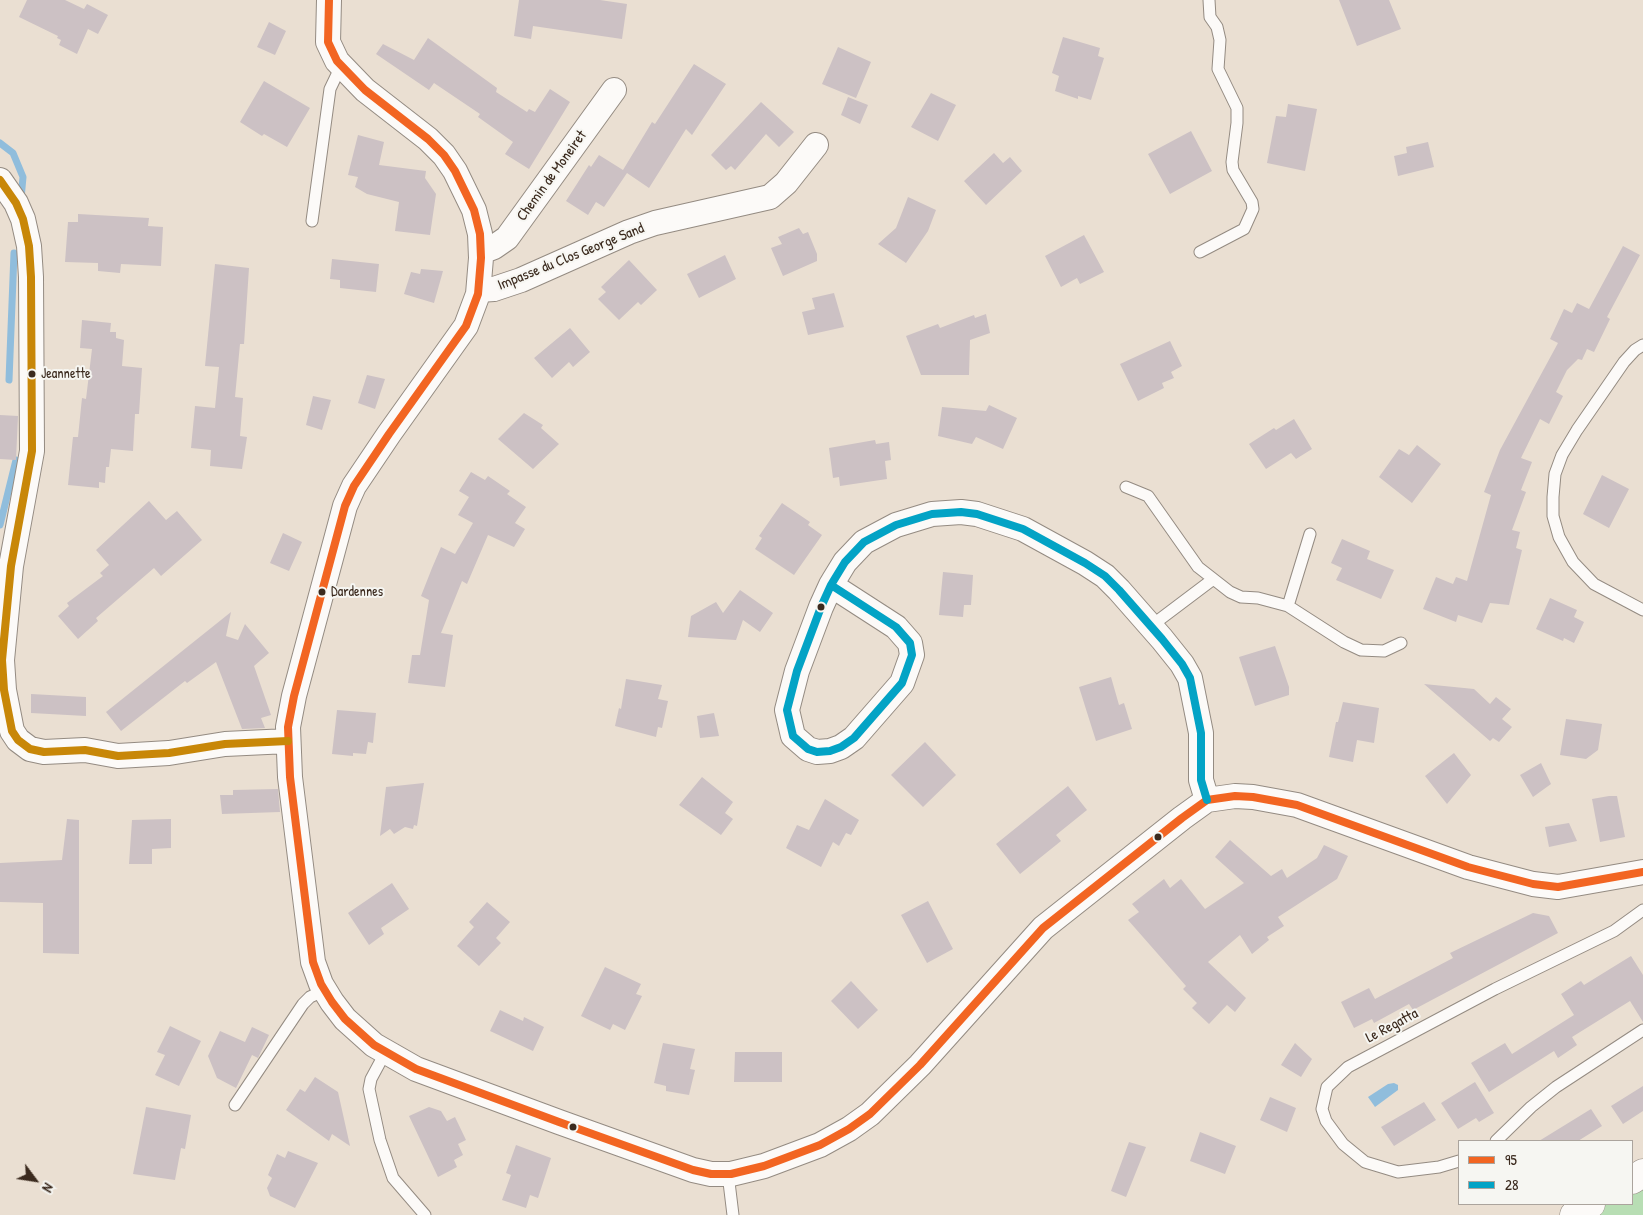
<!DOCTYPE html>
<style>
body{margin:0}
#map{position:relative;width:1643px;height:1215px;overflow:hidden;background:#eadfd2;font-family:"Patrick Hand",sans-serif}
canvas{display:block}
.legend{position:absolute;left:1458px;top:1140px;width:175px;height:65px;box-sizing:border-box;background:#f6f6f2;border:1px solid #aba49d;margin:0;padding:6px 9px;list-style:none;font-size:15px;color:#3b2a1e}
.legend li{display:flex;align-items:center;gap:10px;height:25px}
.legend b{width:25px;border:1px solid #aba49d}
.north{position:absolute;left:10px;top:1155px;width:50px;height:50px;-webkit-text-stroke:4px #f6f6f2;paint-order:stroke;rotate:121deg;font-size:14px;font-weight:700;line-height:20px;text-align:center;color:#3b2a1e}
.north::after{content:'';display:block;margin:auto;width:18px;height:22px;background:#3b2a1e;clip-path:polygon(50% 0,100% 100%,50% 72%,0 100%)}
</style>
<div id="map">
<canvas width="1643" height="1215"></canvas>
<ul class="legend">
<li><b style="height:6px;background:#f26522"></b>95</li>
<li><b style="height:6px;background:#03a3c5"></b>28</li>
</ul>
<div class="north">N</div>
</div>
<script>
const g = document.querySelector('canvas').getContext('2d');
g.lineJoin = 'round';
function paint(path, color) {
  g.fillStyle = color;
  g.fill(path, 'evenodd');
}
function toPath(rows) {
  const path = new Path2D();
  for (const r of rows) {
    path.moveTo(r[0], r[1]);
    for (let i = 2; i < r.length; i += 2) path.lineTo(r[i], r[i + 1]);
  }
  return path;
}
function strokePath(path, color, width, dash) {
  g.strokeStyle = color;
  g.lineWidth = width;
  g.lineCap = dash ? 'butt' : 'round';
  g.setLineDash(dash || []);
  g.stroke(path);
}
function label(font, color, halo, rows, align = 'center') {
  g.font = font + ' "Patrick Hand",sans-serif';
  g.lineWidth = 4;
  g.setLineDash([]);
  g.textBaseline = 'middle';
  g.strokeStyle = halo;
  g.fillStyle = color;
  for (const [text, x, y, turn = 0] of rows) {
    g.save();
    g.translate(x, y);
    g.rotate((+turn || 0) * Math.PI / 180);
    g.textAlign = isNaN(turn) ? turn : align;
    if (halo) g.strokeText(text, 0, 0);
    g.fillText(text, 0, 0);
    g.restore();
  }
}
paint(toPath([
 [1643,1179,1643,1215,1583,1215,1602,1204,1632,1204,1632,1186]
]), '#b8deb4');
paint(toPath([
 [1394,1083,1398,1085,1398,1090,1375,1107,1368,1097,1388,1084]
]), '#90bddc');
strokePath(toPath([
 [0,143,13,153,23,177,21,199],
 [9,380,14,253],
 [0,525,16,460]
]), '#90bddc', 7);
paint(toPath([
 [27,0,65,0,84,9,87,4,108,15,98,34,88,29,77,54,59,45,61,40,57,38,58,36,19,17],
 [519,0,600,0,627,4,622,39,533,26,531,39,514,36],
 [1339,0,1389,0,1401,29,1357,46],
 [269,22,286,31,275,55,257,47],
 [1063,37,1100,48,1098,56,1104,58,1091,100,1078,96,1078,99,1055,91,1059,76,1052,73],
 [428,38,497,88,496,92,527,112,529,109,535,112,550,89,570,102,529,169,505,154,513,142,478,117,480,114,434,83,429,90,376,54,383,44,414,60],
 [838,47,871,62,856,98,822,84],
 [694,64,726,84,692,135,686,129,649,188,627,173,604,207,596,202,588,215,566,201,589,165,591,167,599,155,623,170,652,122,655,124],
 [264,81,310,108,287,147,264,134,262,136,240,122],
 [931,93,956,105,938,141,911,127],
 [848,97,868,105,860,124,841,115],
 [761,102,794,132,779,147,766,134,735,170,731,166,726,170,711,155],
 [1288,104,1317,109,1305,171,1267,163,1276,116,1286,117],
 [1191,131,1212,171,1170,194,1148,154],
 [358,135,384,142,379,165,426,171,425,178,436,194,430,235,395,231,399,202,367,194,355,187,358,177,348,175],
 [1428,142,1434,167,1398,176,1394,156,1407,153,1406,147],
 [994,153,1003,163,1010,157,1022,171,986,205,964,181],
 [908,197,936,210,928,231,906,263,878,244,896,228],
 [78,214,149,218,148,226,163,227,161,266,121,264,120,273,98,271,98,263,65,262,68,222,78,222],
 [799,228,803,234,808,232,817,254,817,261,783,276,771,248,782,244,778,237],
 [1084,235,1104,272,1080,284,1077,278,1061,287,1045,256],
 [1623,246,1640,255,1607,317,1610,319,1594,352,1587,349,1582,360,1578,359,1567,370,1556,392,1563,396,1549,424,1540,419,1521,458,1532,462,1521,490,1526,492,1512,530,1520,532,1516,548,1522,550,1509,605,1490,603,1482,623,1458,615,1456,622,1423,609,1436,577,1453,584,1456,577,1467,581,1491,495,1484,492,1500,450,1558,343,1550,339,1564,309,1572,313,1577,303,1589,309],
 [725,255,736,279,699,298,687,274],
 [332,259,379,264,376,292,340,288,340,280,330,279],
 [629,260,657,290,641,305,638,302,619,320,598,299,606,292,601,287],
 [215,264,249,268,244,344,240,344,235,397,243,398,240,436,247,437,242,469,210,466,211,450,191,448,195,406,215,408,219,367,205,366],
 [421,269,443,271,434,303,404,294,411,272,420,274],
 [834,293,844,327,808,335,802,312,815,309,812,298],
 [986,314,990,333,970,340,969,375,921,375,906,336,938,324,940,328,974,315,975,318],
 [82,320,111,323,110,332,116,332,116,338,124,340,122,366,142,368,139,414,135,414,133,451,111,449,109,467,106,467,105,483,99,482,99,488,68,485,73,437,78,437,82,398,86,399,92,349,80,348],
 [570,328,590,352,573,367,569,362,552,378,534,358],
 [1170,341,1182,366,1171,372,1174,378,1162,383,1164,388,1138,401,1120,364],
 [367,375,385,379,375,409,358,403],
 [313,396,331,400,322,430,306,425],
 [989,405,1017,418,1003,449,976,437,972,444,938,436,942,407,986,411],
 [524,413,543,425,541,428,559,444,533,469,498,439],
 [0,415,18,416,16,460,0,459],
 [1294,419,1312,449,1296,459,1291,453,1266,469,1249,444,1274,428,1276,430],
 [875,440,876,444,889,442,891,460,885,461,887,479,840,486,839,477,833,478,829,448],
 [1417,445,1441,464,1412,503,1379,477,1399,449,1409,455],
 [471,472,485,480,488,476,510,491,507,494,526,507,515,523,525,529,514,547,488,535,467,584,462,581,441,633,453,635,445,687,408,683,412,655,420,655,429,600,421,596,432,568,441,547,455,554,473,523,458,515,469,497,459,491],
 [1602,475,1629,489,1609,528,1583,514],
 [149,501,166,520,177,511,202,540,161,576,154,568,96,618,98,621,78,639,58,616,69,606,67,603,103,576,100,573,109,565,96,550],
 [782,503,810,522,808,525,822,535,794,575,755,549,762,538,759,536],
 [283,533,302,542,289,571,270,563],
 [1342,539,1370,551,1367,559,1394,570,1381,599,1336,580,1342,568,1331,563],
 [943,572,973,575,971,605,964,605,963,617,939,615],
 [740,590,773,613,760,632,743,620,736,640,688,637,691,616,716,602,723,613],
 [1550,598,1577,610,1574,617,1584,622,1574,643,1564,638,1563,641,1536,629],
 [231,612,226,636,238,640,245,624,269,653,254,666,271,715,261,718,265,728,242,729,216,662,187,683,185,681,121,731,106,712],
 [1275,646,1289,687,1289,695,1255,706,1239,657],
 [1111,677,1119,705,1124,703,1132,729,1096,741,1079,687],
 [626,679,662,685,658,699,668,701,662,728,658,727,656,737,615,726,619,708,621,709],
 [1424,684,1474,689,1490,704,1496,697,1511,709,1502,719,1512,727,1499,742,1493,738,1490,741],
 [31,694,86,697,86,716,31,713],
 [1343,702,1379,708,1374,743,1357,740,1353,762,1329,757,1336,722,1338,722],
 [337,710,376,713,373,743,368,742,366,754,353,753,353,756,332,754],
 [714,713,719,736,700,738,697,716],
 [1566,719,1602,724,1598,750,1586,759,1560,755],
 [925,742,956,775,923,807,891,775],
 [1454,753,1471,775,1447,804,1425,776],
 [1541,763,1551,784,1533,797,1520,775],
 [702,777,733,802,725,813,733,819,721,835,679,805],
 [424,783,417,826,414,825,413,829,405,827,394,834,390,829,380,836,386,787],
 [1068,786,1087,810,1056,835,1061,841,1020,874,996,844],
 [278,789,280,812,222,814,220,795,233,795,233,790],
 [1609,796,1617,796,1625,837,1600,842,1592,799],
 [825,799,859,820,851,835,846,833,839,846,833,842,821,867,786,848,797,825,809,830],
 [67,819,79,820,79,954,43,953,43,903,0,902,0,863,62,860],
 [171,819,171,848,152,849,152,864,129,864,132,820],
 [1569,823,1577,841,1549,847,1545,827],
 [1230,840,1271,876,1282,869,1287,878,1317,858,1324,845,1348,856,1337,879,1278,917,1284,926,1267,937,1269,940,1252,954,1240,935,1208,962,1246,998,1235,1012,1227,1005,1209,1024,1192,1008,1197,1003,1183,989,1186,986,1128,920,1139,912,1132,904,1164,879,1170,888,1181,879,1205,909,1244,883,1215,857],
 [392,883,409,909,381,928,384,934,369,945,348,913],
 [928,901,953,949,927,963,901,915],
 [487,902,510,922,496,938,501,943,479,966,457,946,474,927,469,922],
 [1533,913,1549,916,1558,933,1413,1010,1409,1004,1374,1023,1372,1019,1354,1028,1341,1002,1369,988,1375,999,1453,958,1450,953],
 [1631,956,1643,975,1643,1022,1630,1001,1572,1037,1577,1045,1558,1058,1554,1051,1489,1092,1471,1063,1505,1043,1512,1054,1574,1015,1561,994,1581,981,1584,985],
 [605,967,641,984,636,994,642,996,625,1030,613,1024,610,1030,581,1016],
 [851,981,878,1010,858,1029,831,1001],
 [500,1010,523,1021,524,1017,544,1027,533,1051,490,1031],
 [170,1026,201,1041,179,1086,155,1075,165,1055,157,1052],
 [252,1027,269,1035,258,1058,252,1055,236,1088,217,1078,208,1056,220,1031,245,1042],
 [663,1043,695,1049,690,1069,695,1070,689,1095,666,1091,666,1086,654,1083],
 [1295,1043,1312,1059,1301,1077,1281,1065],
 [735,1052,782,1052,782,1082,734,1082],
 [315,1077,338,1092,350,1146,332,1134,329,1141,286,1110,300,1089,305,1092],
 [1475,1082,1494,1113,1479,1122,1476,1118,1458,1129,1441,1103],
 [1643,1086,1643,1111,1623,1124,1611,1106],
 [1270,1097,1296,1108,1287,1132,1260,1120],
 [1424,1102,1436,1120,1394,1146,1381,1127],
 [146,1107,191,1115,185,1149,181,1148,175,1180,133,1174],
 [429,1107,441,1111,447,1121,455,1117,466,1140,458,1144,463,1155,454,1160,457,1167,438,1177,409,1116],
 [1591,1109,1602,1126,1578,1141,1539,1141],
 [1200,1132,1236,1146,1225,1174,1190,1161],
 [1129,1142,1146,1147,1126,1197,1111,1191],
 [516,1145,551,1158,538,1198,530,1195,526,1208,502,1200,511,1175,506,1173],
 [288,1151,318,1163,295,1208,270,1196,267,1188,272,1178,268,1175,277,1154,285,1158]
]), '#ccc1c4');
const service = toPath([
 [312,221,330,89,341,66],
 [1200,252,1244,229,1253,209,1252,202,1233,170,1232,162,1237,123,1237,108,1218,69,1220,40,1217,27,1210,17,1209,0],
 [1643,345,1635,350,1624,362,1577,430,1562,455,1555,474,1553,497,1553,516,1559,537,1573,562,1594,584,1643,610],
 [1126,487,1148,496,1198,567,1230,592,1241,597,1258,598,1288,606,1344,642,1361,650,1384,651,1401,643],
 [1288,606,1310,534],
 [1151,626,1212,580],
 [385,1053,371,1079,369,1089,380,1140,393,1178,425,1215],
 [235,1105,303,1004,310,997,325,990],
 [1496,1141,1531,1107,1556,1087,1643,1030],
 [1459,1161,1439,1167,1398,1172,1365,1162,1343,1144,1326,1121,1322,1109,1327,1087,1348,1067,1495,989,1614,931,1643,910],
 [728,1174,733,1215]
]);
const minor = toPath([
 [329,0,328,42,337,61,365,90,428,139,444,155,455,171,474,210,480,234,481,258,478,294,466,326,389,434,354,486,345,506,294,696,288,727,290,777,313,962,321,984,332,1002,345,1019,374,1045,416,1069,559,1122,693,1170,711,1174,731,1174,764,1166,820,1145,849,1129,870,1114,920,1065,1043,928,1182,818,1207,800,1235,796,1253,797,1297,805,1468,867,1533,884,1558,887,1643,872],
 [0,180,16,203,23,219,29,246,31,277,32,451,11,566,2,660,4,690,12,731,18,740,30,749,44,752,85,750,118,756,169,753,225,744,288,741],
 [481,252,494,247,507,238,614,90],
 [479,290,494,289,521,280,629,232,655,223,770,197,786,183,816,145],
 [831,585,896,627,910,643,912,655,902,683,854,738,841,747,830,751,817,752,808,749,793,736,787,710,797,671,821,607,831,585,834,580,845,562,864,542,896,525,932,514,961,512,977,514,1023,529,1085,563,1105,576,1119,590,1162,639,1182,664,1190,678,1201,733,1201,780,1207,800]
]);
const tertiary = toPath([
 [1632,1180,1643,1173],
 [1574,1215,1591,1204]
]);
strokePath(service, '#948b82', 13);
strokePath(minor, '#948b82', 26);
strokePath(tertiary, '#948b82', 29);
strokePath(service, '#fcfaf8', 11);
strokePath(minor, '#fcfaf8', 24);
strokePath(tertiary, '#fcfaf8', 28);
strokePath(toPath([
 [329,0,328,42,337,61,365,90,428,139,444,155,455,171,474,210,480,234,481,258,478,294,466,326,389,434,354,486,345,506,294,696,288,727,290,777,313,962,321,984,332,1002,345,1019,374,1045,416,1069,559,1122,693,1170,711,1174,731,1174,764,1166,820,1145,849,1129,870,1114,920,1065,1043,928,1182,818,1207,800,1235,796,1253,797,1297,805,1468,867,1533,884,1558,887,1643,872]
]), '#f26522', 8);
strokePath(toPath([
 [831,585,896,627,910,643,912,655,902,683,854,738,841,747,830,751,817,752,808,749,793,736,787,710,797,671,821,607,831,585,834,580,845,562,864,542,896,525,932,514,961,512,977,514,1023,529,1085,563,1105,576,1119,590,1162,639,1182,664,1190,678,1201,733,1201,780,1207,800]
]), '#03a3c5', 8);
strokePath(toPath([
 [0,180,16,203,23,219,29,246,31,277,32,451,11,566,2,660,4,690,12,731,18,740,30,749,44,752,85,750,118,756,169,753,225,744,288,741]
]), '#c88708', 8);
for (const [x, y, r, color] of [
 [32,374,4.5,"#3b2a1e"],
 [322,592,4.5,"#3b2a1e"],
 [821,607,4.5,"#3b2a1e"],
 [1158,837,4.5,"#3b2a1e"],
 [573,1127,4.5,"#3b2a1e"]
]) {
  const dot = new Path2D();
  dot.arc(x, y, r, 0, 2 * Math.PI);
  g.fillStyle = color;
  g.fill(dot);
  strokePath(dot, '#f6f6f2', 2);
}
label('14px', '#3b2a1e', '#f6f6f2', [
 ["Jeannette",41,374],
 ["Dardennes",331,592]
], 'left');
label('15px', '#3b2a1e', '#f6f6f2', [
 ["Chemin de Moneiret",552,176,-54],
 ["Impasse du Clos George Sand",571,257,-22],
 ["Le Regatta",1392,1026,-28]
]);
</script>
